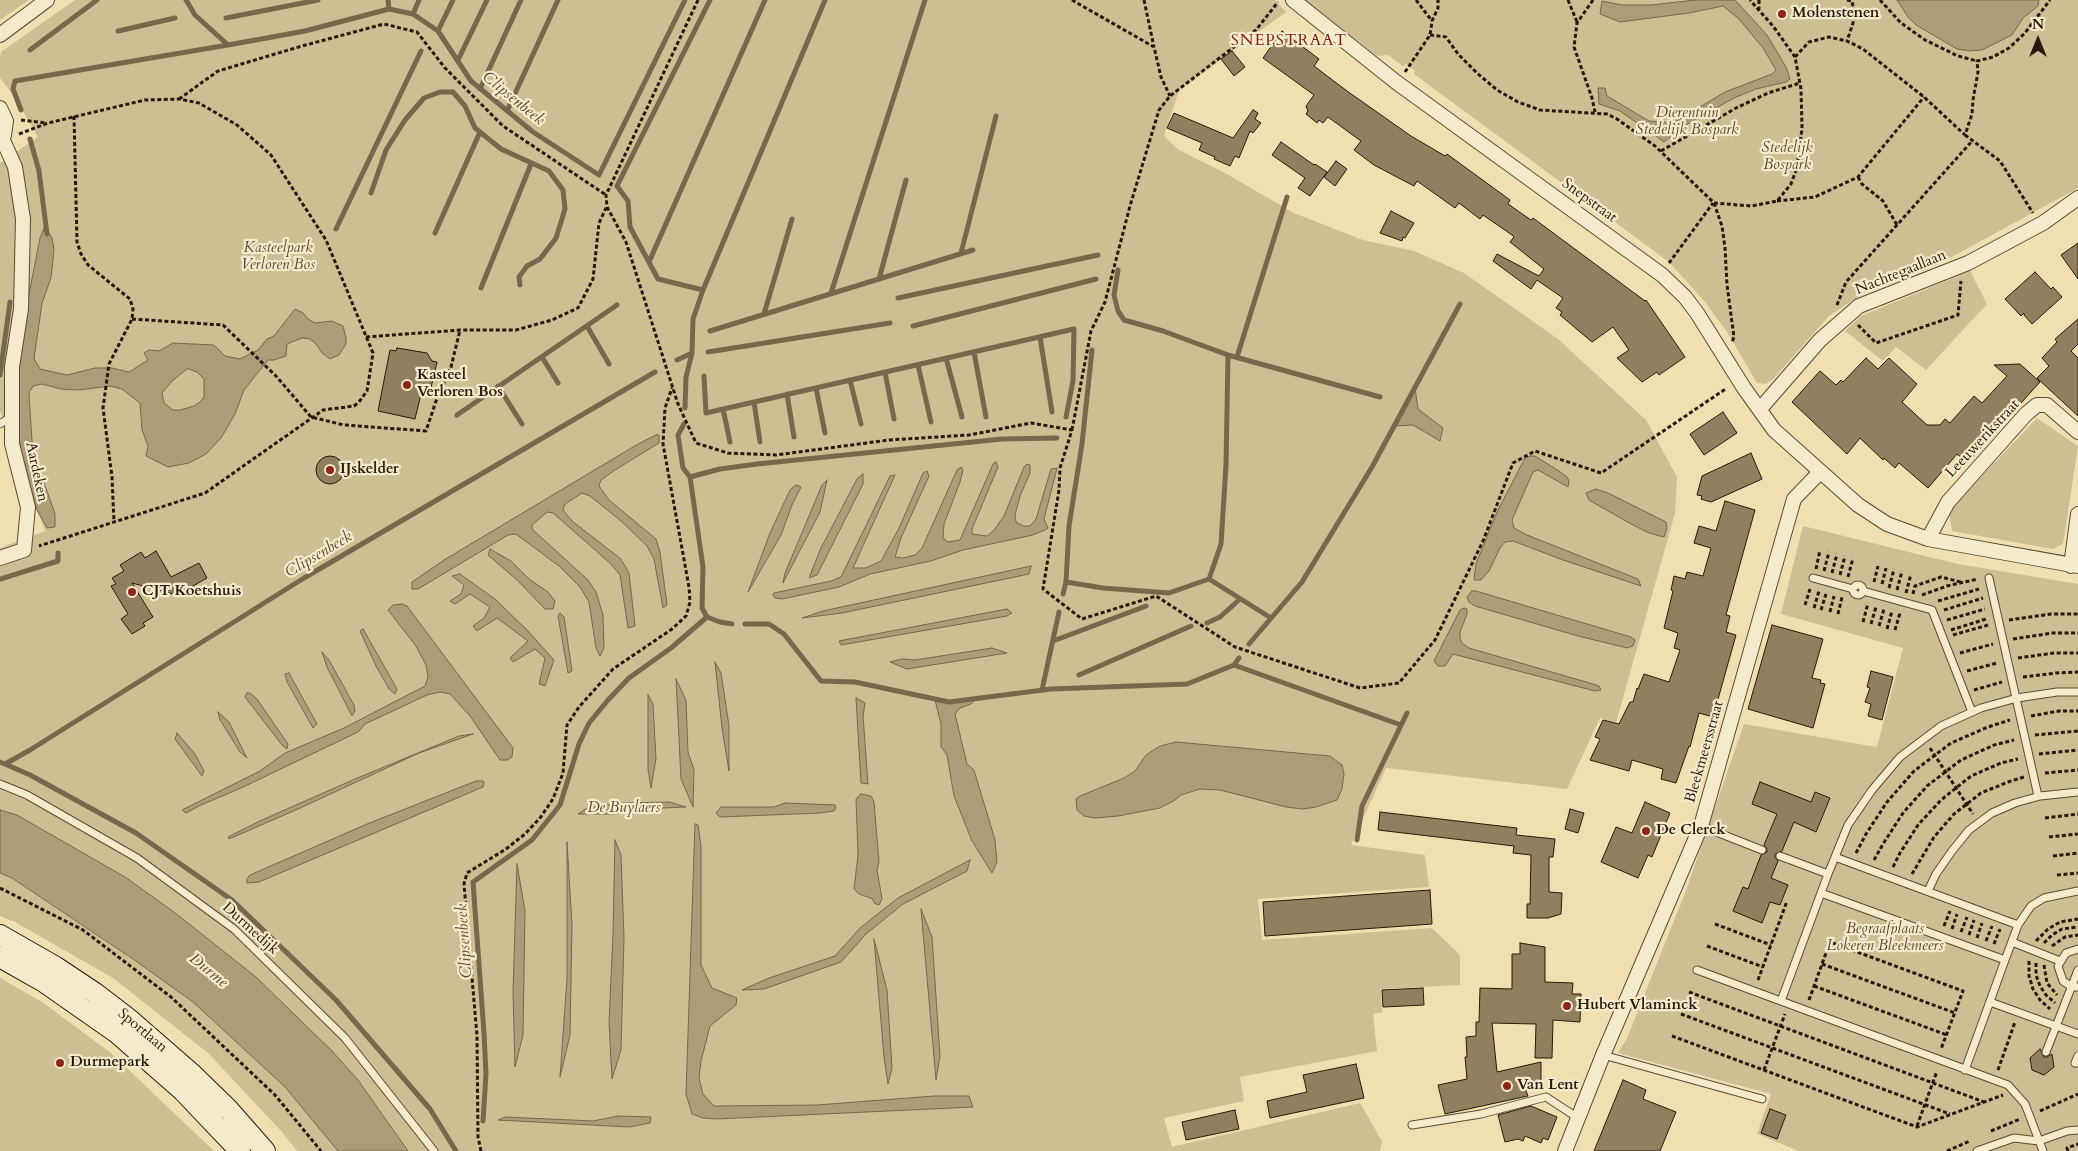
<!DOCTYPE html>
<style>
body{margin:0}
#map{position:relative;width:2078px;height:1151px;overflow:hidden;background:#f0e0b1;font-family:Cardo,serif}
canvas{display:block}
.north{position:absolute;left:2013px;top:15px;width:50px;height:50px;-webkit-text-stroke:4px #f5ebcc;paint-order:stroke;rotate:0deg;font-size:14px;font-weight:700;line-height:20px;text-align:center;color:#281809}
.north::after{content:'';display:block;margin:auto;width:18px;height:22px;background:#281809;clip-path:polygon(50% 0,100% 100%,50% 72%,0 100%)}
</style>
<div id="map">
<canvas width="2078" height="1151"></canvas>
<div class="north">N</div>
</div>
<script>
const g = document.querySelector('canvas').getContext('2d');
g.lineJoin = 'round';
function paint(path, color) {
  g.fillStyle = color;
  g.fill(path, 'evenodd');
}
function toPath(rows) {
  const path = new Path2D();
  for (const r of rows) {
    if (r.length === 3) {
      path.moveTo(r[0] + r[2], r[1]);
      path.arc(r[0], r[1], r[2], 0, 2 * Math.PI);
      continue;
    }
    path.moveTo(r[0], r[1]);
    for (let i = 2; i < r.length; i += 2) path.lineTo(r[i], r[i + 1]);
  }
  return path;
}
function strokePath(path, color, width, dash) {
  g.strokeStyle = color;
  g.lineWidth = width;
  g.lineCap = dash ? 'butt' : 'round';
  g.setLineDash(dash || []);
  g.stroke(path);
}
function label(font, color, halo, rows, align = 'center') {
  g.font = font + ' Cardo,serif';
  g.lineWidth = 4.5;
  g.setLineDash([]);
  g.textBaseline = 'middle';
  g.strokeStyle = halo;
  g.fillStyle = color;
  for (const [text, x, y, turn = 0] of rows) {
    g.save();
    g.translate(x, y);
    g.rotate((+turn || 0) * Math.PI / 180);
    g.textAlign = isNaN(turn) ? turn : align;
    if (halo) g.strokeText(text, 0, 0);
    g.fillText(text, 0, 0);
    g.restore();
  }
}
paint(toPath([
 [0,0,29,0,0,20],
 [75,0,1275,0,1286,12,1179,90,1164,136,1179,150,1225,173,1294,213,1363,240,1414,251,1464,273,1558,339,1646,420,1677,477,1675,513,1616,723,1600,718,1567,789,1386,768,1351,845,1425,855,1429,887,1258,899,1262,940,1432,928,1460,955,1460,985,1381,989,1382,1012,1373,1014,1377,1051,1240,1077,1244,1101,1164,1118,1172,1147,1360,1103,1382,1141,1380,1151,408,1151,358,1080,332,1051,256,977,174,912,125,877,17,815,0,810,0,548,45,531,0,411,0,163,38,137,14,96,0,78,0,58,1,52],
 [1305,0,2078,0,2078,188,1937,265,1867,291,1829,316,1774,378,1766,384,1757,383,1727,332,1705,302,1669,262,1414,74,1415,71,1406,64,1403,66,1388,55,1377,56],
 [1970,271,1987,304,1926,370,1896,347,1883,361,1845,331,1861,316],
 [2037,418,2078,446,2063,544,2053,549,1952,531,1949,511],
 [1803,526,1958,564,2078,584,2078,1151,1799,1151,1757,1134,1771,1094,1618,1053,1627,1038,1685,893,1744,724,1876,747,1878,743,1903,648,1781,614],
 [0,873,12,878,133,959,193,1002,285,1087,338,1151,297,1151,283,1133,208,1053,113,978,15,922,0,916],
 [0,978,42,1002,111,1053,214,1151,0,1151]
]), '#cebe94');
const water = toPath([
 [1695,0,1735,0,1767,35,1786,67,1790,79,1786,82,1756,89,1734,98,1684,126,1664,142,1620,111,1599,104,1598,88,1605,88,1607,96,1649,121,1673,123,1725,92,1772,74,1776,70,1763,48,1739,19,1723,6,1689,13,1620,22,1600,14,1602,1,1622,5,1651,5,1695,0],
 [1897,0,2039,0,2038,6,2023,18,2012,35,1982,50,1970,51,1957,49,1916,25,1908,17,1897,0],
 [45,226,52,238,54,250,51,278,42,303,34,359,40,369,67,375,95,368,112,368,129,372,148,360,144,353,149,350,159,351,173,343,214,345,225,356,240,359,258,350,267,339,274,336,295,309,303,313,308,319,315,323,332,321,343,326,346,338,346,344,339,355,330,359,322,353,317,345,310,339,302,338,287,344,286,356,274,360,268,360,244,390,235,414,221,438,206,454,189,463,168,467,146,456,148,446,142,430,140,403,122,389,110,386,79,390,61,389,42,384,33,386,29,393,32,441,37,463,55,514,55,527,47,528,37,510,24,466,18,434,16,384,28,299,40,238,45,226],
 [187,369,189,369,197,372,204,379,204,397,200,402,194,406,180,410,173,410,164,403,162,393,172,381,187,369],
 [1415,388,1418,409,1443,428,1440,441,1413,425,1394,426,1415,388],
 [656,435,659,435,659,443,615,470,601,480,599,486,609,500,656,539,660,552,667,605,663,608,654,559,647,546,621,521,590,496,582,493,565,504,563,510,572,521,621,559,629,573,635,626,628,628,620,575,611,564,553,513,547,512,532,525,532,529,588,580,596,592,603,615,604,648,600,656,596,648,589,602,580,587,559,566,516,534,508,535,418,589,412,589,412,582,444,560,638,444,656,435],
 [1530,456,1535,456,1559,471,1567,477,1569,481,1568,487,1538,470,1533,472,1512,520,1514,528,1527,535,1638,579,1641,586,1563,560,1513,541,1505,542,1500,548,1489,571,1481,580,1474,580,1476,564,1497,512,1525,458,1530,456],
 [996,462,998,467,972,529,972,534,987,536,994,530,1004,516,1024,467,1027,464,1030,465,1030,473,1020,496,1015,515,1016,522,1023,526,1030,526,1036,519,1051,469,1057,468,1044,519,1048,528,1045,530,1033,535,963,550,931,561,870,574,839,587,782,599,775,598,773,595,774,593,831,581,841,577,890,476,895,475,853,568,866,568,881,561,899,528,923,473,927,471,929,476,901,538,895,557,903,558,915,555,922,548,957,470,961,467,963,470,960,482,944,524,943,538,948,542,960,540,993,464,996,462],
 [863,474,863,484,817,575,809,578,820,550,857,479,863,474],
 [827,480,820,512,783,583,785,573,822,485,827,480],
 [796,485,801,487,792,505,781,535,748,592,770,533,790,490,796,485],
 [1596,489,1608,493,1666,522,1667,528,1664,537,1649,533,1631,524,1589,500,1586,493,1596,489],
 [490,549,511,561,529,579,548,592,555,601,553,609,545,609,517,580,488,555,490,549],
 [1031,566,1029,574,842,613,802,618,823,611,1031,566],
 [460,574,495,599,528,631,554,660,545,686,539,684,545,658,535,649,513,662,510,658,528,641,497,618,477,631,473,626,484,618,490,607,470,594,455,604,450,601,461,594,464,585,452,576,460,574],
 [1472,591,1476,591,1631,637,1635,640,1633,646,1627,648,1578,636,1475,606,1469,602,1467,597,1472,591],
 [402,604,407,606,513,748,512,757,507,760,500,760,470,716,450,694,440,692,427,695,365,724,358,732,241,788,201,805,186,813,182,810,260,771,285,753,344,728,425,686,428,677,426,665,416,646,388,610,393,605,402,604],
 [1464,608,1467,609,1467,614,1460,632,1460,638,1462,643,1469,648,1593,684,1599,686,1601,690,1595,691,1453,654,1445,666,1438,666,1434,661,1460,610,1464,608],
 [1007,609,1012,613,1007,616,841,645,839,641,1007,609],
 [560,613,564,617,572,671,568,673,558,616,560,613],
 [363,629,397,689,395,694,389,689,376,666,360,631,363,629],
 [992,648,1007,653,907,669,890,662,902,659,915,660,992,648],
 [322,652,329,660,354,705,355,711,352,716,327,667,322,652],
 [715,662,721,673,729,726,729,771,722,728,715,662],
 [289,673,317,724,313,728,287,682,285,674,289,673],
 [676,679,686,700,688,752,694,770,693,807,681,779,676,679],
 [247,693,250,693,257,699,288,744,287,749,282,745,245,697,247,693],
 [648,695,653,704,656,759,651,788,648,769,648,695],
 [856,698,865,703,863,716,868,784,861,783,856,698],
 [976,699,971,704,960,708,955,714,967,764,974,770,995,840,997,862,992,873,972,841,954,796,947,755,941,747,941,724,935,700,949,702,976,699],
 [218,712,229,722,247,758,240,752,220,720,218,712],
 [177,733,195,754,204,771,202,776,175,739,177,733],
 [473,734,419,753,298,809,229,839,228,837,262,820,355,779,459,736,473,734],
 [1176,742,1330,756,1342,765,1344,774,1342,789,1337,800,1316,807,1303,809,1286,807,1220,790,1200,789,1181,795,1175,800,1160,808,1118,816,1095,818,1084,816,1077,810,1076,799,1080,796,1124,778,1135,771,1146,755,1160,746,1176,742],
 [476,781,483,781,484,783,483,787,259,882,247,883,247,879,250,875,367,824,476,781],
 [861,794,871,796,874,802,879,862,877,870,882,899,879,905,874,903,873,899,859,894,854,889,858,855,856,799,861,794],
 [669,802,686,807,663,808,615,814,578,814,587,808,623,803,669,802],
 [785,803,835,805,836,808,834,811,820,813,720,817,716,813,721,807,774,807,785,803],
 [0,810,17,815,125,877,174,912,256,977,332,1051,358,1080,408,1151,338,1151,285,1087,193,1002,133,959,12,878,0,873,0,810],
 [695,824,698,825,701,846,701,965,712,988,737,998,736,1005,710,1026,701,1061,699,1078,703,1094,714,1106,817,1105,934,1096,969,1096,973,1107,717,1119,703,1118,692,1114,686,1094,695,824],
 [615,840,621,855,624,937,621,1050,612,1079,609,1023,613,934,615,840],
 [567,842,572,925,570,1035,560,1077,567,979,567,842],
 [970,860,967,871,903,904,866,934,841,962,764,989,742,990,769,978,835,956,860,928,898,898,970,860],
 [517,864,525,911,523,1035,515,1067,513,992,517,864],
 [921,909,932,937,940,1056,936,1080,921,909],
 [874,939,887,990,892,1068,888,1084,884,1057,874,939],
 [618,1116,651,1117,650,1123,629,1127,498,1120,505,1117,593,1121,618,1116]
]);
paint(water, '#ac9c78');
strokePath(water, '#77674c', 1);
strokePath(toPath([
 [186,0,195,15,228,45,305,31,389,9,413,14,438,31,471,81,533,132,599,175,685,0],
 [388,0,389,9],
 [413,14,419,0],
 [226,18,318,0],
 [118,31,175,18],
 [438,31,453,0],
 [30,50,97,0],
 [458,60,487,0],
 [480,89,521,0],
 [21,110,13,89,15,81,228,45],
 [507,111,558,0],
 [30,139,39,171,47,234],
 [371,193,386,150,405,120,424,98,440,92,453,92,465,106,475,128,501,149,549,171,563,190,565,209,556,238,540,259,527,266,519,277,520,285],
 [336,229,421,51],
 [435,233,480,132],
 [961,253,996,116],
 [649,262,765,0],
 [1118,270,1114,295,1118,311,1124,320,1163,331,1228,355],
 [879,279,906,180],
 [481,288,531,164],
 [703,290,825,0],
 [831,293,925,0],
 [898,298,1098,255],
 [764,314,792,219],
 [587,326,609,364],
 [913,326,1096,279],
 [710,331,973,250],
 [1040,337,1052,412],
 [708,352,890,323],
 [974,352,986,417],
 [542,357,558,383],
 [1237,357,1287,197],
 [946,358,962,417],
 [677,360,692,353,693,319,703,290,658,279,630,227,628,201,617,186,710,0],
 [918,365,931,422],
 [885,372,894,419],
 [0,375,10,302],
 [704,376,706,413,1074,329,1073,381,1066,417],
 [850,380,861,424],
 [498,386,522,424],
 [816,388,825,433],
 [787,394,794,437],
 [754,402,760,442],
 [685,408,686,377,692,353],
 [723,409,730,442],
 [457,415,617,305],
 [684,424,678,435,683,468,690,477,703,567,702,608,707,617,720,622,732,624],
 [690,477,720,469,757,464,1002,439,1057,438],
 [0,579,58,561,58,553],
 [1209,579,1271,618],
 [1066,582,1069,526,1082,444,1092,350],
 [1063,594,1066,582,1103,588,1169,593,1209,579,1221,544,1226,465,1228,355,1380,397],
 [1207,623,1220,617,1240,599],
 [745,624,769,624,784,634,821,681,855,682,949,702,1051,689,1187,684,1234,665,1401,725],
 [1053,641,1146,606],
 [1249,644,1302,582,1372,467,1460,304],
 [1234,665,1239,658],
 [1079,675,1191,626],
 [1042,690,1059,612],
 [0,762,5,764,30,750,304,578,655,372],
 [5,764,30,775,136,833,232,900,336,1000,430,1109,456,1151],
 [1357,840,1362,806,1407,713],
 [483,1121,486,1074,484,1033,473,882,532,840,560,805,579,744,589,723,608,700,629,678,671,648,707,617]
]), '#77674c', 5);
const building = toPath([
 [1282,31,1319,59,1314,66,1347,91,1411,136,1445,156,1447,154,1510,200,1508,204,1531,220,1533,218,1645,301,1646,300,1685,357,1659,375,1657,372,1642,382,1617,358,1629,350,1613,327,1592,342,1560,315,1562,312,1556,308,1563,298,1537,280,1531,289,1493,261,1497,254,1539,276,1544,269,1510,242,1514,237,1512,235,1483,215,1480,219,1459,203,1455,208,1417,181,1414,186,1374,165,1354,150,1361,141,1328,117,1323,123,1319,120,1317,123,1306,114,1308,111,1306,106,1314,95,1263,58,1282,31],
 [1232,51,1245,67,1234,76,1221,59,1232,51],
 [1253,110,1258,113,1255,119,1261,123,1253,133,1250,131,1239,158,1235,156,1230,166,1214,159,1215,157,1199,150,1202,143,1167,128,1174,113,1233,138,1253,110],
 [1281,142,1314,165,1315,164,1327,172,1310,196,1298,188,1305,178,1272,155,1281,142],
 [1336,161,1347,169,1335,186,1324,177,1336,161],
 [1391,211,1414,223,1405,238,1403,237,1402,241,1380,233,1391,211],
 [2078,243,2078,279,2061,255,2078,243],
 [2035,272,2051,289,2053,287,2062,297,2032,324,2024,315,2024,313,2021,316,2005,299,2035,272],
 [2078,319,2078,344,2071,351,2078,358,2078,416,2037,378,2049,366,2042,358,2057,342,2055,339,2078,319],
 [397,348,427,353,432,361,437,362,430,392,421,394,415,419,378,411,390,350,396,351,397,348],
 [1866,358,1878,369,1889,358,1917,384,1902,402,1927,425,1940,425,1945,419,1950,423,1974,396,1982,403,2007,376,1994,365,2020,364,2040,382,1967,463,1957,454,1928,488,1899,463,1895,468,1884,458,1883,460,1860,438,1847,454,1792,402,1820,371,1836,385,1841,380,1843,382,1866,358],
 [1723,412,1737,433,1704,455,1690,434,1723,412],
 [1751,453,1762,479,1711,502,1701,499,1702,496,1697,495,1702,476,1751,453],
 [330,470,14],
 [1725,501,1755,510,1726,615,1730,616,1726,632,1736,635,1713,717,1699,713,1690,747,1689,746,1676,783,1661,779,1663,769,1632,760,1629,771,1590,760,1600,739,1595,737,1603,720,1619,724,1630,702,1633,702,1637,688,1638,689,1644,674,1669,682,1680,650,1674,648,1678,633,1664,628,1673,591,1671,590,1674,576,1685,579,1687,572,1703,576,1711,548,1694,543,1699,526,1716,531,1725,501],
 [156,551,171,577,199,563,207,578,177,595,132,583,153,617,143,623,145,626,132,634,121,619,128,614,111,586,116,584,112,578,124,571,120,565,141,552,145,558,156,551],
 [1772,625,1823,639,1812,678,1821,680,1820,683,1825,684,1813,728,1748,709,1772,625],
 [1871,671,1893,677,1882,720,1868,716,1871,704,1865,702,1870,688,1867,687,1871,671],
 [1760,782,1811,802,1815,792,1830,798,1816,832,1794,822,1782,851,1775,854,1775,857,1778,861,1771,878,1788,885,1780,905,1770,902,1762,923,1733,911,1743,887,1748,889,1761,855,1767,852,1767,849,1764,845,1777,814,1752,804,1760,782],
 [1645,802,1670,813,1652,857,1648,855,1638,878,1601,862,1616,827,1632,833,1645,802],
 [1570,809,1584,813,1578,833,1565,829,1570,809],
 [1380,812,1517,828,1516,835,1555,839,1553,857,1549,857,1549,892,1562,893,1561,914,1548,918,1527,918,1527,904,1530,904,1531,855,1513,853,1514,846,1378,830,1380,812],
 [1430,890,1432,924,1265,936,1263,902,1430,890],
 [1520,943,1545,947,1545,982,1573,983,1572,994,1581,994,1580,1022,1553,1020,1552,1058,1535,1058,1536,1024,1492,1023,1497,1072,1541,1062,1541,1081,1522,1080,1528,1096,1445,1114,1438,1085,1467,1079,1465,1057,1467,1057,1466,1037,1476,1036,1476,1022,1479,1022,1480,988,1512,989,1512,954,1520,954,1520,943],
 [1423,988,1424,1005,1383,1007,1382,990,1423,988],
 [2040,1049,2044,1057,2047,1057,2052,1054,2054,1067,2044,1075,2032,1070,2030,1058,2040,1049],
 [1356,1064,1364,1098,1270,1118,1267,1101,1307,1092,1303,1075,1356,1064],
 [1623,1080,1646,1090,1643,1099,1676,1112,1660,1151,1594,1151,1623,1080],
 [1531,1106,1557,1117,1548,1140,1543,1138,1541,1143,1525,1136,1523,1141,1518,1139,1505,1142,1498,1115,1531,1106],
 [1770,1109,1786,1115,1777,1139,1761,1133,1770,1109],
 [1235,1110,1239,1129,1186,1140,1182,1122,1235,1110]
]);
paint(building, '#908060');
strokePath(building, '#281809', 1);
const lane = toPath([
 [0,424,11,417],
 [1813,578,1853,589],
 [1989,578,2038,796],
 [1858,590,5],
 [1863,591,1932,610,1972,712],
 [0,784,27,795,137,858,234,929,345,1038,434,1151],
 [1701,826,1762,850],
 [1780,856,1828,874,1821,893,2005,960,2018,925,1835,857,1828,874],
 [1835,857,1848,825,1872,790,1900,757,1941,726,1981,708,2017,698,2057,692,2078,692],
 [1928,891,1936,874,1952,851,1969,830,1992,813,2015,803,2040,796,2078,792],
 [2018,925,2031,906,2044,898,2078,891],
 [2012,942,2060,961],
 [2078,949,2066,953,2058,966,2063,981,2072,987,2078,987],
 [1697,970,2008,1085,2025,1104,2043,1151],
 [1781,1001,1821,893],
 [1990,1002,2078,1034],
 [2046,1052,2078,970],
 [1603,1055,1762,1099],
 [2078,1056,2075,1063,2078,1063],
 [1965,1070,2005,960],
 [1412,1125,1481,1114,1546,1097,1578,1118],
 [1977,1151,2014,1138,2039,1141,2067,1131,2078,1130]
]);
const street = toPath([
 [1293,0,1396,82,1662,275,1685,297,1697,313,1744,388,1774,430,1858,505,1887,524,1928,539,2078,566],
 [0,35,47,0],
 [0,108,6,121,4,135,0,141],
 [1760,409,1820,340,1859,306,1968,263,2043,223,2078,198],
 [1928,539,1948,502,2026,414,2037,405,2047,405,2078,432],
 [0,558,24,550,28,507,12,444,12,367,21,309,23,219,15,167,2,138],
 [2071,566,2078,514],
 [1565,1151,1603,1055,1701,826,1794,499,1820,472]
]);
const secondary = toPath([
 [0,935,56,967,95,993,129,1019,191,1073,229,1110,265,1151],
 [0,957,44,982,117,1033,183,1091,240,1151]
]);
strokePath(lane, '#5a4a33', 9);
strokePath(street, '#5a4a33', 16);
strokePath(secondary, '#281809', 22);
strokePath(toPath([
 [698,0,606,195,607,207,626,242,678,404,696,443,728,453,776,455,889,440,969,435,1031,423,1072,430,1060,468,1059,490,1043,589,1082,619,1156,596,1235,647,1360,688,1399,683,1435,640,1483,541,1513,463,1535,451,1601,473,1727,388],
 [1072,0,1154,47,1161,77,1170,96],
 [1144,0,1154,47],
 [1416,0,1432,21],
 [1568,0,1577,22],
 [1593,0,1577,23,1574,47,1592,98,1595,112],
 [1759,0,1759,10],
 [1847,0,1852,1,1855,17,1847,41],
 [1880,0,1901,23,1925,40,1958,56,1977,61],
 [1430,35,1446,37,1458,54,1477,73,1497,90,1518,102,1540,110,1607,114,1617,119,1655,146,1714,203,1751,206,1777,201,1791,184,1797,168,1802,128,1801,89,1795,57,1773,26,1750,0],
 [1795,57,1809,42,1829,37,1847,41,1863,49,1924,97,1965,135,1972,114,1973,100,1978,72,1977,61,1993,57,2009,48,2025,33,2050,0],
 [1405,72,1430,35,1432,21,1438,8,1438,0],
 [179,99,218,71,302,46,384,24,417,32,445,68,503,126,606,195],
 [74,116,77,242,81,254,88,265,130,299,133,309,132,319,109,364,103,408,112,477,114,522],
 [21,120,47,123],
 [19,134,48,123,145,100,179,99,199,103,237,125,271,155,326,240,373,353,367,391,359,402,354,406,323,410,205,493,39,546],
 [1965,135,2000,161,2033,213],
 [1661,151,1736,108,1768,93,1800,83],
 [1858,177,1862,184,1883,201,1897,225],
 [1777,201,1815,197,1858,177,1924,97],
 [1714,203,1722,226,1725,248,1727,285,1734,337,1732,342],
 [1669,263,1713,203],
 [1837,305,1846,282,1973,140],
 [132,319,223,325,277,377,311,417,344,425,426,431,436,401,451,367,460,330],
 [1858,325,1876,343,1958,315,1961,281],
 [366,337,460,330,516,330,552,320,578,308,593,279,599,223,606,208],
 [1072,430,1091,331,1105,302,1130,206,1159,110,1170,96,1256,30,1278,2],
 [1816,569,1820,550],
 [1824,571,1829,552],
 [1832,573,1837,554],
 [1840,575,1845,556],
 [1848,577,1853,558],
 [1874,582,1878,566],
 [1882,584,1886,568],
 [1889,588,1894,569],
 [1897,590,1902,571],
 [1906,593,1911,574],
 [1913,594,1915,586,1941,577,1961,582],
 [1922,595,1947,586,1978,579],
 [1938,601,1979,589],
 [1805,605,1810,589],
 [1814,608,1819,591],
 [1821,610,1826,594],
 [1944,610,1983,598],
 [1830,612,1834,596],
 [1838,614,1842,597],
 [1947,620,1985,609],
 [2009,620,2051,614,2078,614],
 [1863,622,1868,603],
 [1871,624,1876,607],
 [1879,626,1884,609],
 [1887,629,1892,611],
 [1895,630,1900,613],
 [1951,630,1986,619],
 [1953,635,1988,625],
 [2013,639,2053,633,2078,633],
 [1960,653,1993,644],
 [2018,658,2054,653,2078,653],
 [1967,671,1997,663],
 [2023,677,2056,673,2078,672],
 [1974,690,2002,682],
 [2031,716,2059,711,2078,711],
 [2035,735,2078,731],
 [1930,748,1973,814],
 [2039,754,2078,750],
 [2045,773,2078,770],
 [2045,818,2078,814],
 [2049,837,2078,834],
 [1856,853,1866,834,1887,802,1914,771,1951,743,1988,727,2010,720],
 [2053,856,2078,853],
 [1874,860,1883,844,1903,813,1927,786,1961,760,1994,745,2014,740],
 [1893,867,1900,853,1918,825,1941,800,1971,776,2001,763,2018,759],
 [1912,874,1934,837,1954,814,1981,793,2008,782,2024,777],
 [2057,875,2078,873],
 [0,888,83,930,171,997,275,1095,321,1151],
 [1715,924,1771,945],
 [1944,926,1950,911],
 [1952,929,1957,914],
 [1961,932,1967,917],
 [1969,935,1974,920],
 [1977,938,1982,923],
 [1986,941,1992,926],
 [2036,941,2048,929,2060,922,2078,919],
 [2044,943,2052,935,2062,929,2078,927],
 [1994,944,2000,929],
 [1707,946,1763,967],
 [2052,946,2065,937,2078,935],
 [2029,961,2029,976,2033,989,2040,1000,2050,1009],
 [2036,963,2036,975,2040,986,2046,995,2055,1003],
 [1822,964,1955,1013],
 [2044,965,2047,983,2057,995],
 [1758,980,1787,901],
 [1814,986,1947,1035],
 [1689,992,1984,1102],
 [1809,1000,1830,942,1963,991,1941,1049],
 [1681,1014,1950,1114],
 [1672,1036,1917,1127,2003,1095],
 [1764,1070,1785,1014],
 [1998,1070,2015,1022],
 [2040,1111,2078,1094],
 [1917,1126,1937,1071],
 [1991,1131,2020,1119],
 [481,1151,478,1137,477,1036,464,884,467,873,506,849,525,834,540,818,553,799,563,773,567,725,579,707,613,669,672,629,686,616,690,602,689,587,663,444,665,408,672,388],
 [1947,1151,1970,1141],
 [2068,1151,2067,1148,2078,1144]
]), '#281809', 3, [4, 2.5]);
strokePath(lane, '#f5ebcc', 7);
strokePath(street, '#f5ebcc', 14);
strokePath(secondary, '#f5ebcc', 20);
for (const [x, y, r, color] of [
 [1782,14,5,"#8f2418"],
 [407,385,5,"#8f2418"],
 [330,470,5,"#8f2418"],
 [132,592,5,"#8f2418"],
 [1646,831,5,"#8f2418"],
 [1567,1006,5,"#8f2418"],
 [60,1063,5,"#8f2418"],
 [1507,1086,5,"#8f2418"]
]) {
  const dot = new Path2D();
  dot.arc(x, y, r, 0, 2 * Math.PI);
  g.fillStyle = color;
  g.fill(dot);
  strokePath(dot, '#f5ebcc', 2);
}
label('bold 15px', '#281809', '#f5ebcc', [
 ["Molenstenen",1792,14],
 ["Kasteel",417,376],
 ["Verloren Bos",417,393],
 ["IJskelder",340,470],
 ["CJT Koetshuis",142,592],
 ["De Clerck",1656,831],
 ["Hubert Vlaminck",1577,1006],
 ["Durmepark",70,1063],
 ["Van Lent",1517,1086]
], 'left');
label('italic 15px', '#5a4a33', '#f5ebcc', [
 ["Dierentuin",1687,114],
 ["Stedelijk Bospark",1687,131],
 ["Stedelijk",1787,149],
 ["Bospark",1787,166],
 ["Kasteelpark",278,249],
 ["Verloren Bos",278,266],
 ["De Buylaers",624,809],
 ["Begraafplaats",1885,930],
 ["Lokeren Bleekmeers",1885,947]
]);
label('15px', '#281809', '#f5ebcc', [
 ["Snepstraat",1589,201,36],
 ["Nachtegaallaan",1901,273,-22],
 ["Leeuwerikstraat",1983,439,-47],
 ["Aardeken",36,472,78],
 ["Bleekmeersstraat",1705,752,-74],
 ["Durmedijk",250,929,42],
 ["Sportlaan",142,1031,40]
]);
g.letterSpacing = '1px';
label('16px', '#7a1f14', '#f5ebcc', [
 ["SNEPSTRAAT",1289,41]
]);
g.letterSpacing = '0px';
label('italic 16px', '#5d4d35', '#f5ebcc', [
 ["Clipsenbeek",513,99,39],
 ["Clipsenbeek",319,555,-31],
 ["Clipsenbeek",465,941,-94],
 ["Durme",208,971,39]
]);
</script>
